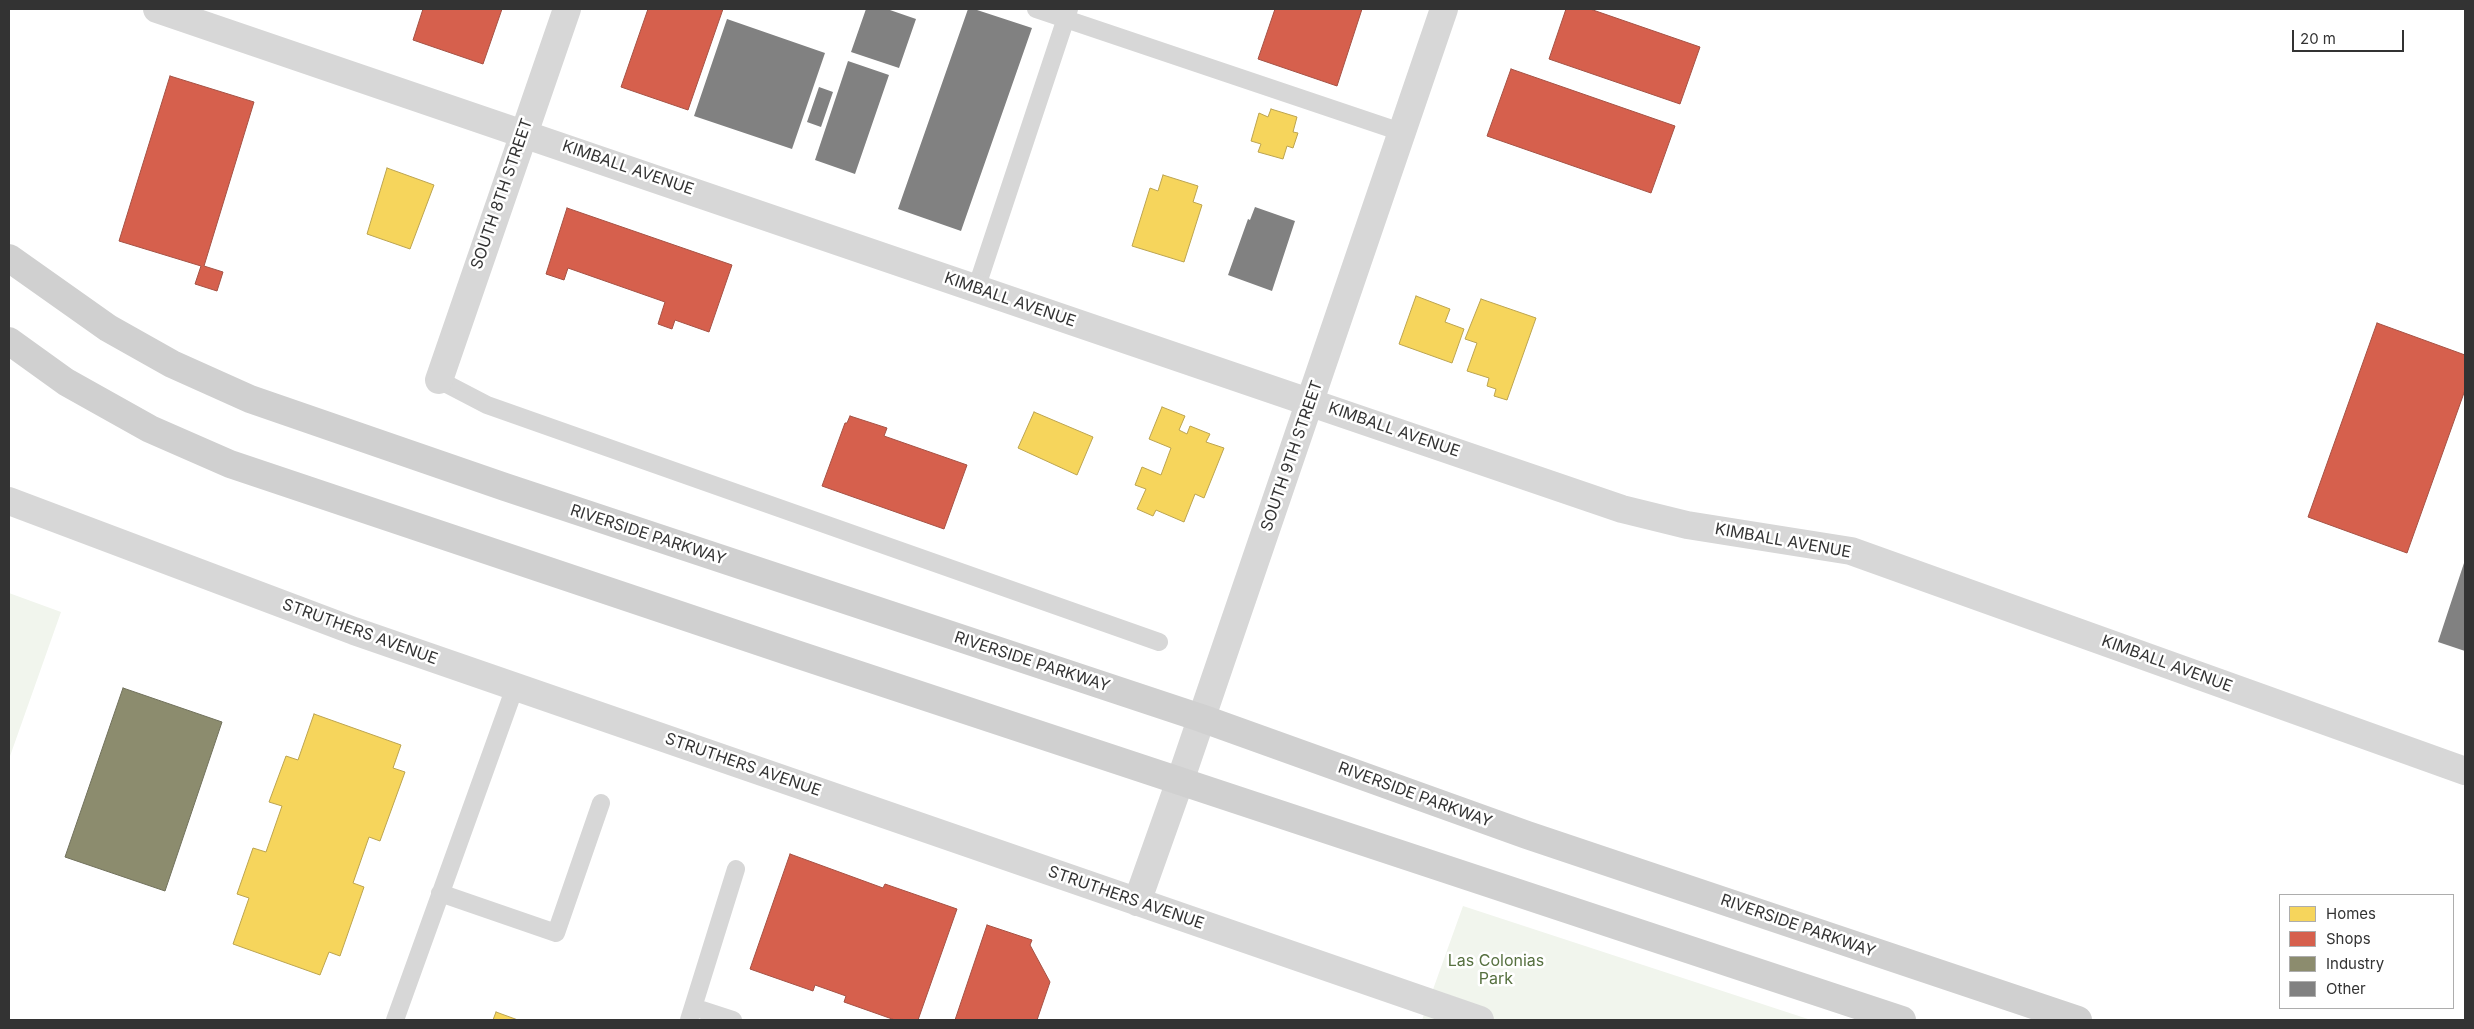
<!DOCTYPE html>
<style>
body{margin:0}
#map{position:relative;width:2474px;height:1029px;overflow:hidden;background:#fff;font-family:Inter,sans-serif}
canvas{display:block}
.frame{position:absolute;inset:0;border:10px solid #333;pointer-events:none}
.legend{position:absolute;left:2279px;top:894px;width:175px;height:115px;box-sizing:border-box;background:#fff;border:1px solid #adadad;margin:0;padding:6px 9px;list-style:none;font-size:15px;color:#333}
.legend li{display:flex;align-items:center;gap:10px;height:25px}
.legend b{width:25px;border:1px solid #adadad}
.scale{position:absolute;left:2292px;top:30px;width:112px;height:22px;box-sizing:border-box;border:2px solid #333;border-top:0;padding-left:6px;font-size:15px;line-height:18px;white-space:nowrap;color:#333;-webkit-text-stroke:4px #fff;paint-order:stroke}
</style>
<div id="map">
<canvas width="2474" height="1029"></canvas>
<div class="frame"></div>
<ul class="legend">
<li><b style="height:14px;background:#f6d55c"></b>Homes</li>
<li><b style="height:14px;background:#d6604d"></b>Shops</li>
<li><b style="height:14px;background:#8c8c6e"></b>Industry</li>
<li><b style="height:14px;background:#818181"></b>Other</li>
</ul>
<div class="scale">20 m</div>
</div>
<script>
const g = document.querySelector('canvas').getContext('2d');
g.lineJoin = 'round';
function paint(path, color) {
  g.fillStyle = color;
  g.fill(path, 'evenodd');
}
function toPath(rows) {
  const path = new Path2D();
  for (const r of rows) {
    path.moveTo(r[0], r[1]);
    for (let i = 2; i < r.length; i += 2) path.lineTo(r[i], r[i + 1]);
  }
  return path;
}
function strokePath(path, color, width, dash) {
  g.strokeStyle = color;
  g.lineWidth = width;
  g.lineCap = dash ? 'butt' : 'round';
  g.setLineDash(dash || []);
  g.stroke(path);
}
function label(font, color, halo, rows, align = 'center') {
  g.font = font + ' Inter,sans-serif';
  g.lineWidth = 5;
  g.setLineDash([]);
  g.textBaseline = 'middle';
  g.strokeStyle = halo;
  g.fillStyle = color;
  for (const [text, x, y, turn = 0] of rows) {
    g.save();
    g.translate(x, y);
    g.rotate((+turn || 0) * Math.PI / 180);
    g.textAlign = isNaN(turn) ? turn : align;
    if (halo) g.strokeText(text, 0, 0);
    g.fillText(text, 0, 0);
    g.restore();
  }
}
paint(toPath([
 [9,593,61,612,9,759],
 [1463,906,1811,1020,1422,1020]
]), '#f1f5ed');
const homes = toPath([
 [1271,109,1297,117,1293,132,1298,133,1293,148,1287,146,1283,159,1258,152,1261,144,1251,141,1259,113,1268,117,1271,109],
 [387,168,434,185,410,249,367,234,387,168],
 [1163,175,1198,186,1193,202,1202,205,1184,262,1132,246,1150,188,1158,191,1163,175],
 [1416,296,1450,309,1445,322,1464,329,1452,363,1399,344,1416,296],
 [1481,299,1536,318,1507,400,1494,396,1496,389,1487,386,1489,378,1467,371,1477,343,1465,339,1481,299],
 [1162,407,1185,416,1179,430,1187,434,1190,426,1210,434,1206,442,1224,448,1204,498,1195,494,1184,522,1156,510,1153,516,1137,509,1146,489,1135,485,1142,467,1161,475,1171,448,1149,439,1162,407],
 [1034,412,1093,437,1077,475,1018,448,1034,412],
 [314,714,401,745,393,768,405,772,380,841,369,837,353,883,364,887,340,956,329,952,320,975,233,944,249,898,237,894,253,848,266,852,282,806,269,802,286,756,298,760,314,714],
 [496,1012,518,1020,493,1020,496,1012]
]);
paint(homes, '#f6d55c');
strokePath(homes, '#bca450', 1);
const shops = toPath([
 [423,9,502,9,483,64,413,40,423,9],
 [648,9,723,9,688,110,621,87,648,9],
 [1275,9,1362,9,1337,86,1258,59,1275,9],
 [1566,9,1590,9,1700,47,1680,104,1549,59,1566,9],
 [1511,69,1675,126,1651,193,1487,136,1511,69],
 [170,76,254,102,204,266,223,272,217,291,195,284,201,266,119,241,170,76],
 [567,208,732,265,709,332,675,320,672,329,658,324,665,302,568,268,564,280,546,274,567,208],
 [2377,323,2465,355,2465,390,2407,553,2308,517,2377,323],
 [850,416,887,428,884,436,967,465,944,529,822,486,845,423,847,423,850,416],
 [790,854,883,888,885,884,957,909,918,1020,895,1020,844,1002,846,996,815,985,813,991,750,969,790,854],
 [987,925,1032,940,1030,945,1050,982,1037,1020,955,1020,987,925]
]);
paint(shops, '#d6604d');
strokePath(shops, '#a55245', 1);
const industry = toPath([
 [123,688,222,722,165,891,65,857,123,688]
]);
paint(industry, '#8c8c6e');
strokePath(industry, '#71715c', 1);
paint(toPath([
 [866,9,887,9,916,19,899,68,851,52],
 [968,9,974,9,1032,28,961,231,898,209],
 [727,19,825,53,792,149,694,116],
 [848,61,889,75,855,174,815,160],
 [819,87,833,92,821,127,807,122],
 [1255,207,1295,221,1272,291,1228,275,1248,219,1250,220],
 [2465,560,2465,651,2438,642]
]), '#818181');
strokePath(toPath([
 [1036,9,1401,132],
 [976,289,1069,9],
 [439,380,487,405,1159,642],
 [440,893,556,933,601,803],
 [693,1007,733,1020],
 [395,1020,515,687],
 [689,1020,736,869]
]), '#d7d7d7', 18);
strokePath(toPath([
 [157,9,1622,509,1687,525,1851,551,2465,771],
 [439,380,567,9],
 [9,501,354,631,1480,1020],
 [1137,902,1180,781]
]), '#d7d7d7', 28);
strokePath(toPath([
 [1180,781,1444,9]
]), '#d7d7d7', 28);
strokePath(toPath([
 [9,258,108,328,172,364,250,399,505,487,1201,718,1527,835,2078,1020],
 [9,341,66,382,150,429,230,464,796,654,1902,1020]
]), '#d0d0d0', 28);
label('16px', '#333', '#fff', [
 ["KIMBALL AVENUE",628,168,19],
 ["SOUTH 8TH STREET",502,194,-71],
 ["KIMBALL AVENUE",1010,300,19],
 ["KIMBALL AVENUE",1394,430,19],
 ["SOUTH 9TH STREET",1292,456,-71],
 ["RIVERSIDE PARKWAY",648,535,18],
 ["KIMBALL AVENUE",1783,541,10],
 ["STRUTHERS AVENUE",360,632,20],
 ["RIVERSIDE PARKWAY",1032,662,18],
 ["KIMBALL AVENUE",2167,664,20],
 ["STRUTHERS AVENUE",743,765,19],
 ["RIVERSIDE PARKWAY",1415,795,20],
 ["STRUTHERS AVENUE",1126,898,19],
 ["RIVERSIDE PARKWAY",1798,926,19]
]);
label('16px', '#56703f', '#fff', [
 ["Las Colonias",1496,961],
 ["Park",1496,979]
]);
</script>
